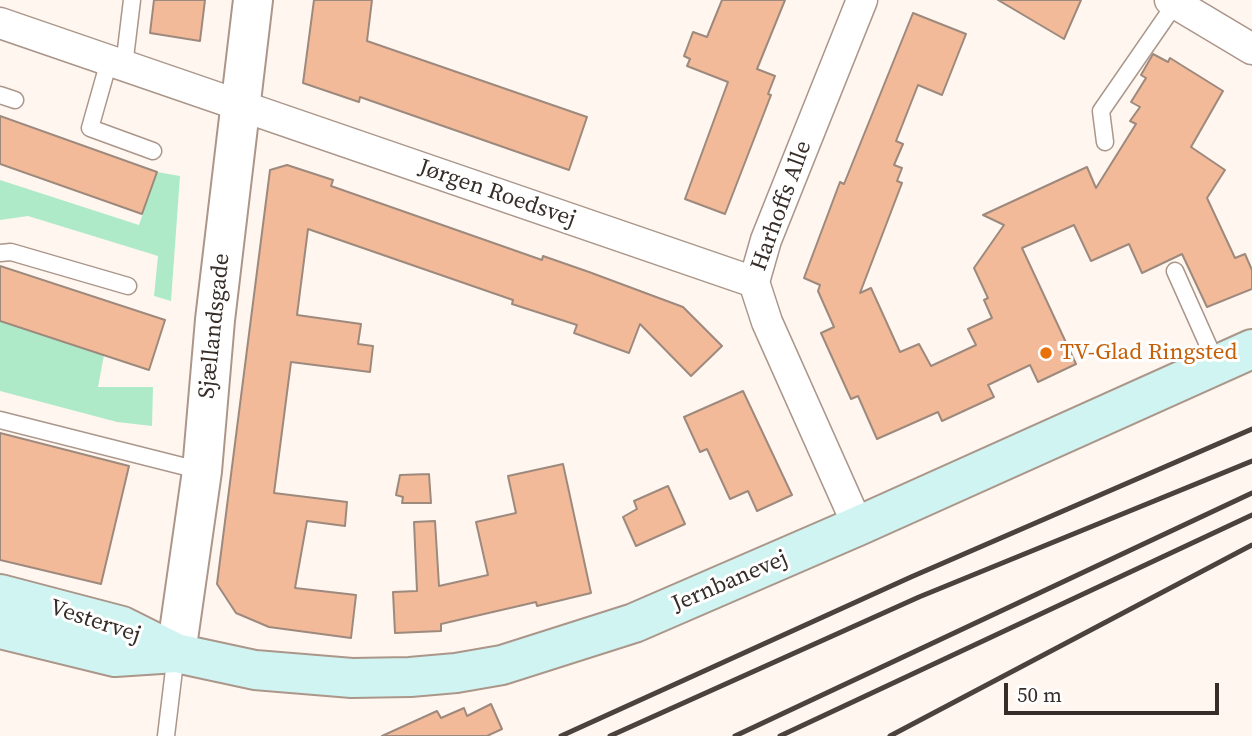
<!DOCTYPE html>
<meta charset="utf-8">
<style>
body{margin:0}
#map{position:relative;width:1252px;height:736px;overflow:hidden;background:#fff6f0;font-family:"Source Serif 4",serif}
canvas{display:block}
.scale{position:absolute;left:1004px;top:683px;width:215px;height:32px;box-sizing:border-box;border:4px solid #362d28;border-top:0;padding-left:9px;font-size:21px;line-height:24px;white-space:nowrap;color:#362d28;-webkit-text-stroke:5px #fff;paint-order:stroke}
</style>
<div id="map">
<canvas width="1252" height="736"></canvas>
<div class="scale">50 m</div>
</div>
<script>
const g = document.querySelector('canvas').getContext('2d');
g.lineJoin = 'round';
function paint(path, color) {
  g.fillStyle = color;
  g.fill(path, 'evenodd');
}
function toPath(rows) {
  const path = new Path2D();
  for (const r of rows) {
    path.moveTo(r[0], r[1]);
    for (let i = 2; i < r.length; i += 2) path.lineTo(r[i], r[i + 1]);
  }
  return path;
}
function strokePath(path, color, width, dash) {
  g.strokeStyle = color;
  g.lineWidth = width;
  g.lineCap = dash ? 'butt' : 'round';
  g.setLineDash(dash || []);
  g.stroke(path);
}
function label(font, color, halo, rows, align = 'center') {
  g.font = font + ' "Source Serif 4",serif';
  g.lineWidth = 6;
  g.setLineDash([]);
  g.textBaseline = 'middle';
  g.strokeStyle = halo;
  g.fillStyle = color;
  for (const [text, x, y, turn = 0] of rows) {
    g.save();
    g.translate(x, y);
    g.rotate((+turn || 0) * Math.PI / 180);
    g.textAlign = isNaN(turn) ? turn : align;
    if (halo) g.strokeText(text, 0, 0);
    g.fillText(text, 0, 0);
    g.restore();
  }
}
paint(toPath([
 [157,172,180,176,171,301,154,296,158,256,28,216,0,220,0,180,139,225],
 [0,321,104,355,98,387,153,387,152,426,117,422,0,391]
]), '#afeac8');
const building = toPath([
 [154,0,205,0,200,41,150,33,154,0],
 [314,0,372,0,367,41,587,117,569,170,360,97,359,102,303,83,314,0],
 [722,0,785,0,757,69,775,76,768,94,771,95,725,214,685,199,728,82,687,66,690,59,684,56,693,32,707,37,722,0],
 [998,0,1081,0,1064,39,998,0],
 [913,13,966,34,942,95,918,85,896,141,903,144,894,165,902,168,897,181,902,183,860,293,871,288,900,352,919,344,931,366,976,345,968,329,992,318,984,300,988,298,974,268,1004,225,983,215,1087,167,1096,188,1136,124,1130,121,1140,107,1131,102,1146,78,1141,75,1153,54,1168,62,1170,58,1223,91,1191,147,1225,170,1207,198,1235,258,1245,254,1252,270,1252,289,1207,307,1182,254,1142,273,1129,244,1091,261,1074,225,1022,248,1076,364,1038,382,1030,365,988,385,994,397,942,421,938,412,877,439,858,396,851,399,821,333,834,327,818,291,820,285,804,278,840,182,844,184,913,13],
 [0,116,157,172,142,214,0,164,0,116],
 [287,165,333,180,331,186,542,260,543,256,589,272,683,307,722,346,691,376,640,324,629,353,574,333,577,325,512,304,513,300,308,229,297,315,361,324,358,344,373,346,370,372,291,362,274,493,347,502,345,526,307,521,295,588,356,595,351,638,269,627,236,613,217,584,270,170,287,165],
 [0,266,165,320,149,370,0,321,0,266],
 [743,391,792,495,757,511,748,491,730,499,707,449,700,452,684,417,743,391],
 [0,433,129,466,101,584,0,560,0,433],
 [563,464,591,593,537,606,536,602,441,624,441,631,395,633,393,592,417,591,414,522,435,521,439,586,488,575,476,522,516,513,508,476,563,464],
 [429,474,431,503,402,503,403,497,396,495,400,475,429,474],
 [668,486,685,524,636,546,623,517,637,509,634,501,668,486],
 [491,704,502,729,487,736,382,736,437,711,441,718,464,708,467,716,491,704]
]);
paint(building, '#f2ba99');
strokePath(building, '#9e897d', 2);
const service = toPath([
 [109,61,90,128,153,151],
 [124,66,132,0],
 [0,95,15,100],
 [1105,142,1101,111,1175,4],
 [0,253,11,252,128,286],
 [1175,271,1217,365],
 [0,420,202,471],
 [166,736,176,653]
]);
const minor = toPath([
 [1170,0,1252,49],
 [0,23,754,282],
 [858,526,767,322,754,282,766,240,862,0]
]);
const tertiary = toPath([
 [176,653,202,471,215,320,253,0]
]);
const secondary = toPath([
 [0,594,122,626,176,653,255,670,352,678,410,677,456,673,502,665,634,623,858,526,1252,349],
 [0,629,115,657,176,653]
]);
strokePath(service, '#ab968a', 19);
strokePath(minor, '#ab968a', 33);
strokePath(tertiary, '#ab968a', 42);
strokePath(secondary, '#ab968a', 42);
strokePath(service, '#fff', 16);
strokePath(minor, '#fff', 30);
strokePath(tertiary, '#fff', 38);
strokePath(secondary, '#d0f4f2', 38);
strokePath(toPath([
 [561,736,911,577,1252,429],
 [610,736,919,597,1252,461],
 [735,736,1252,493],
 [780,736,1252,515],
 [890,736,1252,545]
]), '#4b423d', 5);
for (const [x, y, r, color] of [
 [1046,353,7,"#e8710a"]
]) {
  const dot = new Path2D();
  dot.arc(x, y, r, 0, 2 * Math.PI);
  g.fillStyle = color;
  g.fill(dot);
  strokePath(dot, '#fff', 2.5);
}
label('23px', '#362d28', '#fff', [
 ["Jørgen Roedsvej",497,194,19],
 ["Harhoffs Alle",782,206,-70],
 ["Sjællandsgade",215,326,-84],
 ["Jernbanevej",730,582,-23],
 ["Vestervej",95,622,18]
]);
label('23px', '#c56008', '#fff', [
 ["TV-Glad Ringsted",1060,353]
], 'left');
</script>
